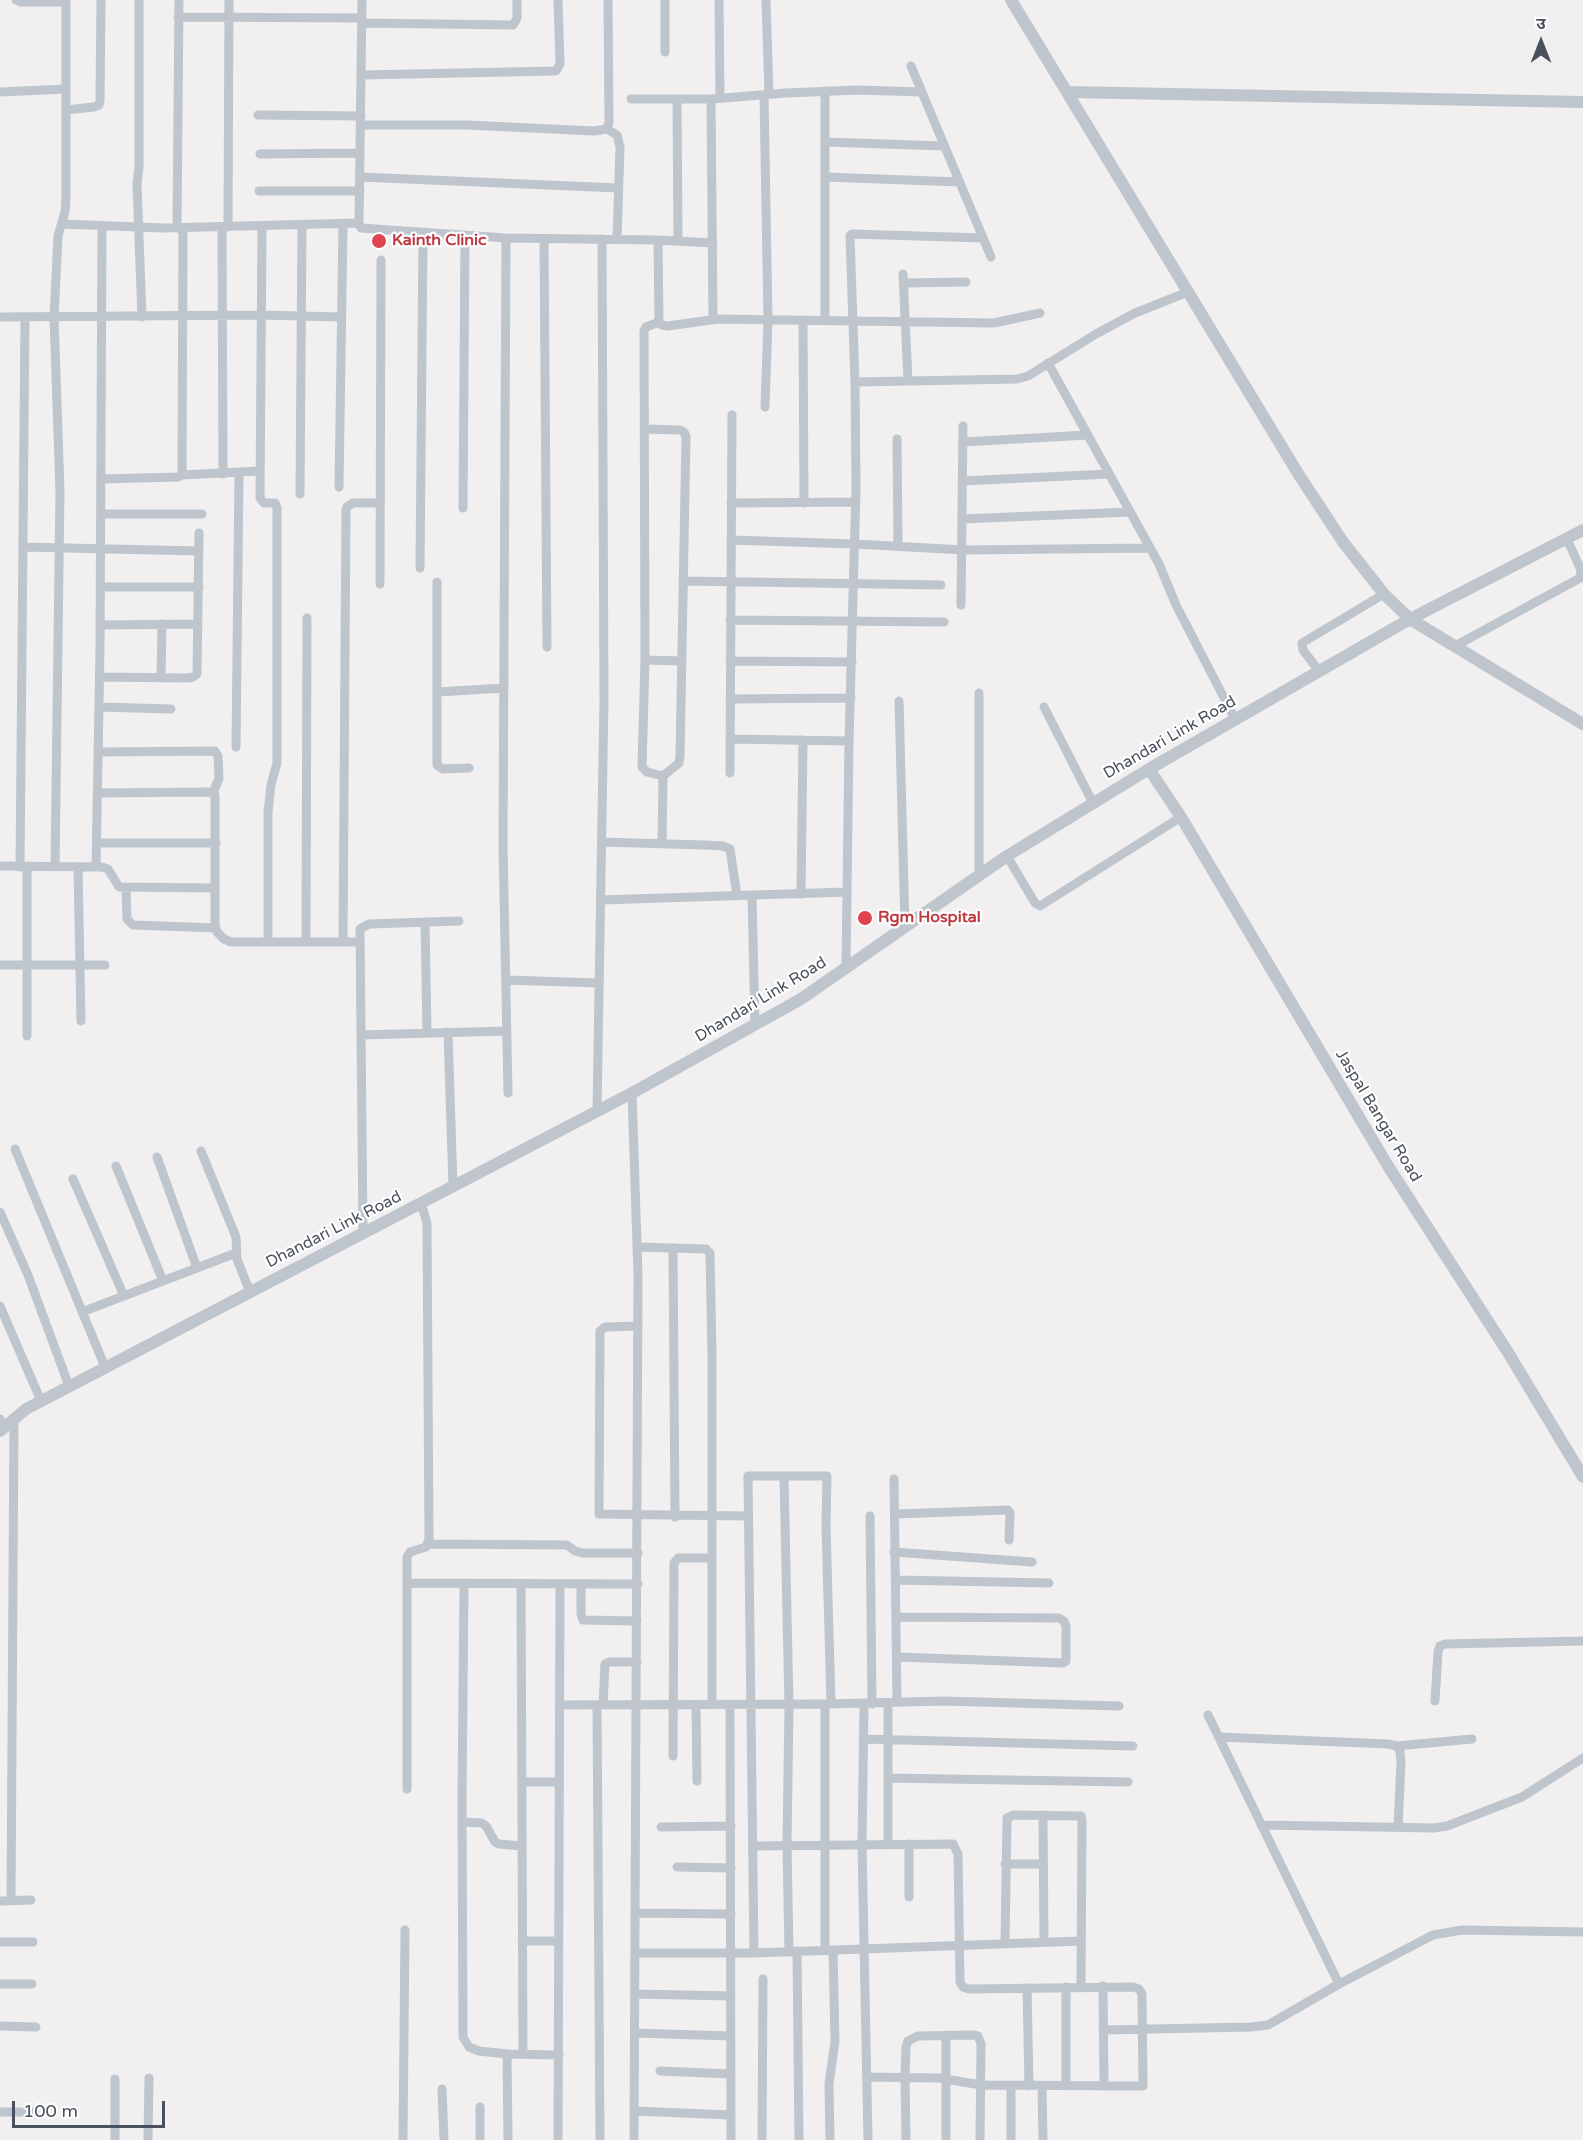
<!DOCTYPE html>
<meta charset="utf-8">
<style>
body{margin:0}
#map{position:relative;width:1583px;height:2140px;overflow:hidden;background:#f1efef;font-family:"Varela Round","Noto Sans Devanagari",sans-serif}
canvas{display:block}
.north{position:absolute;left:1511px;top:12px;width:60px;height:60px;-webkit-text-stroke:4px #fff;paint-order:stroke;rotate:0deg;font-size:16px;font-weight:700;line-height:24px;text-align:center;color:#48515c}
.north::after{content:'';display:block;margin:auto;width:21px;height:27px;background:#48515c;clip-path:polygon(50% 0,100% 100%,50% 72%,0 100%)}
.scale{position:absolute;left:12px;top:2101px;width:153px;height:27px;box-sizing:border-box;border:3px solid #48515c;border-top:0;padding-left:8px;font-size:18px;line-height:21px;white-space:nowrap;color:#48515c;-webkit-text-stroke:4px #fff;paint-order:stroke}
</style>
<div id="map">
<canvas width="1583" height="2140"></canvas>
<div class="north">उ</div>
<div class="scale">100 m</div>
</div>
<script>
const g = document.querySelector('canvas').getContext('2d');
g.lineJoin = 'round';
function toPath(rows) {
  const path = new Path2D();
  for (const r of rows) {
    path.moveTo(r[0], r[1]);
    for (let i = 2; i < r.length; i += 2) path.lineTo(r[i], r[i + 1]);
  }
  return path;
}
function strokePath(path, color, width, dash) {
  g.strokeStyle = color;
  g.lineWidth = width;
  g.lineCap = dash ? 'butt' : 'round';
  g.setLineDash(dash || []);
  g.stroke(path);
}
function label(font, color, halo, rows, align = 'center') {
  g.font = font + ' "Varela Round",sans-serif';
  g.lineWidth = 4.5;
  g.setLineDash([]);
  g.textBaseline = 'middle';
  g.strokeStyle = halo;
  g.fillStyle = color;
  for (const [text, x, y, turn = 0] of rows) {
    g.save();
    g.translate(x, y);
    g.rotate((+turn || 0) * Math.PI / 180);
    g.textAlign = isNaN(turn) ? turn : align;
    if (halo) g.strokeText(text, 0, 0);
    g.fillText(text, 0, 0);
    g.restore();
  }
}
strokePath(toPath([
 [16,0,21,2,66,2],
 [139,0,139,167,137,184,142,317],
 [362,0,359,223,361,228,506,238,658,240,713,243],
 [665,0,665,52],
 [719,0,720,98],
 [766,0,769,94],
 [178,17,362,18],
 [362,23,513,25,517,18,517,0],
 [911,66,991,257],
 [361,75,556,71,560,64,558,0],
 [825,91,825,321],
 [0,92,66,89],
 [764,95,768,320,765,407],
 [631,99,711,99,786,93,858,90,922,92],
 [677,99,678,241],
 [711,99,713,320],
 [66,110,94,107,99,105,100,101,101,0],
 [258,115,361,116],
 [361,125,467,125,594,131,607,129,609,122,608,0],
 [607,129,617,135,620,147,617,239],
 [825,142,945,146],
 [260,154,360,153],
 [360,177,618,188],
 [825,177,960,182],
 [259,191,360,191],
 [62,224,163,228,359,223],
 [228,227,229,0],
 [262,227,260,498,264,503,275,503,277,508,277,763,271,785,268,812,268,942],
 [177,228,179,0],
 [222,228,223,474],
 [506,238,503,845,508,1093],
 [544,239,547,647],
 [658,240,659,322,662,325,668,326,718,319,994,323,1040,313],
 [903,274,908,381],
 [904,283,966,282],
 [0,317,261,315,341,317],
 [803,321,804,503],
 [659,322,646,327,644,331,645,660,642,767,647,772,663,776],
 [1048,363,1159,564,1176,605,1235,719],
 [855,382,1017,379,1028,376,1096,334,1135,313,1188,292],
 [644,429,680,430,684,432,686,437,680,756,679,763,663,776,662,843],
 [897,439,898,546],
 [963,442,1087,435],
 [182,475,260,471],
 [101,479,178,477,182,475,183,228],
 [962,481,1109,474],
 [339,487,343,224],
 [300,494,302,225],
 [731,503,856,502],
 [463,508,465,236],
 [101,514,202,514],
 [962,519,1130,512],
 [731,540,855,544,964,550,1150,548],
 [23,547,199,551],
 [420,568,423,234],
 [683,581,941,585],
 [437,582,437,765,443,769,469,768],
 [380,584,381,260],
 [101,587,199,587],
 [961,605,963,426],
 [730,620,944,622],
 [101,625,198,624],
 [1455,646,1580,578,1581,570,1567,539],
 [645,660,682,661],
 [730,661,852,662],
 [1319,671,1303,650,1302,643,1384,594],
 [100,677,188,678,193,677,197,674,199,533],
 [161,678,162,624],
 [438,692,504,688],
 [979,693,979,875],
 [730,699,851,698],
 [899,701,905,927],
 [99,707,171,709],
 [1044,707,1093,803],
 [730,739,849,741],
 [236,747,239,473],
 [99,752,215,751,218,756,219,778,213,793],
 [730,773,732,415],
 [98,793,209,792,215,795,215,925,217,932,224,939,231,942,359,942],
 [602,842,704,845,723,846,730,849,737,896],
 [97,843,216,843],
 [1007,856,1035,903,1040,906,1181,817],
 [0,866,102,867,108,869,119,887,215,888],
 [20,867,25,318],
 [27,867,27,1036],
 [55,867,60,491,54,317,58,236,65,212,66,197,66,0],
 [78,867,81,1021],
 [96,867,100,649,102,226],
 [126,888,127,919,133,925,216,928],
 [801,894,803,740],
 [752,896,755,1025],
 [601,900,847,892],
 [425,922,427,1033],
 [306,942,307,618],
 [343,942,346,510,347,507,353,503,380,503],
 [0,965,105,965],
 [846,967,849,741,856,488,855,382,850,236,852,234,983,238],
 [506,980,599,983],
 [448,1032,453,1186],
 [361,1035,507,1031],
 [632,1093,638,1275,634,2140],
 [597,1111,604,699,602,239],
 [15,1149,105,1367],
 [201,1151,236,1237,237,1259,250,1292],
 [157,1157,197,1268],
 [116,1166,163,1281],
 [73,1179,124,1296],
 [0,1212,28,1275,69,1386],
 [363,1233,360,929,369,924,459,921],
 [637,1247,706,1249,710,1253,712,1355,712,1705],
 [673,1248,675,1517],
 [0,1306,41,1401],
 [82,1312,236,1253],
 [638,1326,605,1327,600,1331,599,1514,748,1516],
 [0,1419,3,1428],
 [784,1477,789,1705,787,1845,789,1952],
 [894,1479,897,1702],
 [895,1514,1008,1510,1010,1513,1009,1540],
 [870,1516,872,1704],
 [428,1544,567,1545,575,1551,582,1553,638,1553],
 [894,1552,1032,1562],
 [896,1580,1049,1583],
 [407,1583,638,1584],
 [464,1584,462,1799,463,2037,469,2047,479,2051,507,2054,559,2055],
 [521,1584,523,2054],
 [581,1584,581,1614,583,1620,637,1621],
 [896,1617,1059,1618,1064,1621,1066,1626,1066,1661,1063,1663,897,1657],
 [1435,1701,1438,1652,1440,1646,1445,1644,1583,1641],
 [888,1703,888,1844],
 [825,1704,825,1950],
 [864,1704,862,1845,868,2140],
 [560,1705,825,1704,944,1701,1119,1706],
 [597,1705,600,2140],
 [603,1705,605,1664,609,1662,637,1662],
 [696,1705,697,1781],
 [730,1705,731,2140],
 [1208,1715,1339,1984],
 [1219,1737,1388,1744,1397,1746,1400,1752,1401,1762,1398,1827],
 [863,1739,1133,1746],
 [1397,1746,1472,1739],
 [673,1756,674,1563,678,1558,712,1558],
 [888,1778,1128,1782],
 [522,1782,559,1782],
 [407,1789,407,1557,410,1552,426,1547,429,1539,427,1223,421,1203],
 [1043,1815,1044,1942],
 [462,1822,482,1823,486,1826,495,1842,499,1844,522,1846],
 [1261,1825,1434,1828,1447,1826,1522,1797,1583,1758],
 [661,1827,731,1826],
 [909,1844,909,1897],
 [753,1846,953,1844,958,1854,960,1982,963,1987,969,1989,1133,1987,1139,1989,1142,1994,1143,2086,981,2085,939,2078,867,2077],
 [1005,1864,1043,1864],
 [677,1867,731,1868],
 [0,1901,31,1900],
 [11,1901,14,1419],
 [635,1913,731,1914],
 [522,1941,559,1941],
 [0,1942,33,1942],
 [1005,1943,1007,1818,1014,1815,1081,1816,1082,1820,1081,1986],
 [797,1951,799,2140],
 [635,1953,754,1953,1081,1941],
 [754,1953,748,1476,827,1476,826,1525,831,1704],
 [0,1984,32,1984],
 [1103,1986,1104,2086],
 [1066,1987,1066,2086],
 [1027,1988,1029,2086],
 [635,1994,731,1996],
 [0,2026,36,2027],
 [1103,2030,1251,2027,1268,2025,1339,1984,1433,1935,1462,1930,1583,1932],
 [635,2033,730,2036],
 [946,2035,946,2140],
 [507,2054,508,2140],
 [660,2071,730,2074],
 [1011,2086,1011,2140],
 [1042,2086,1043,2140],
 [442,2089,444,2140],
 [480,2107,480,2140],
 [634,2111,731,2115],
 [0,2112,35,2112],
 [115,2140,115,2079],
 [148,2140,149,2078],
 [403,2140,405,1930],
 [558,2140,560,1584],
 [762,2140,763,1979],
 [830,2140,829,2084,835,2041,833,1950],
 [906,2140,905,2077,906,2047,908,2041,918,2036,973,2035,978,2036,981,2044,980,2140]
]), '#bec5cd', 9);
strokePath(toPath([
 [1011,0,1299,475,1343,542,1384,594,1410,619,1583,724],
 [1067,92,1583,102],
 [1149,769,1181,817,1388,1166,1509,1354,1583,1477],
 [0,1431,26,1409,632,1093,801,999,1007,856,1149,769,1410,619,1583,530]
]), '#bec5cd', 12);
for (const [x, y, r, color] of [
 [379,241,8,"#e0444e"],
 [865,918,8,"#e0444e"]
]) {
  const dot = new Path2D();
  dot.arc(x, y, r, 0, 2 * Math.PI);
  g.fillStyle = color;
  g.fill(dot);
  strokePath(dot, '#fff', 2);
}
label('bold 16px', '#be3a42', '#fff', [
 ["Kainth Clinic",392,241],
 ["Rgm Hospital",878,918]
], 'left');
label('16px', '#48515c', '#fff', [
 ["Dhandari Link Road",1170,738,-30],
 ["Dhandari Link Road",761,1000,-31],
 ["Jaspal Bangar Road",1378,1116,59],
 ["Dhandari Link Road",334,1230,-27]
]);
</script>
